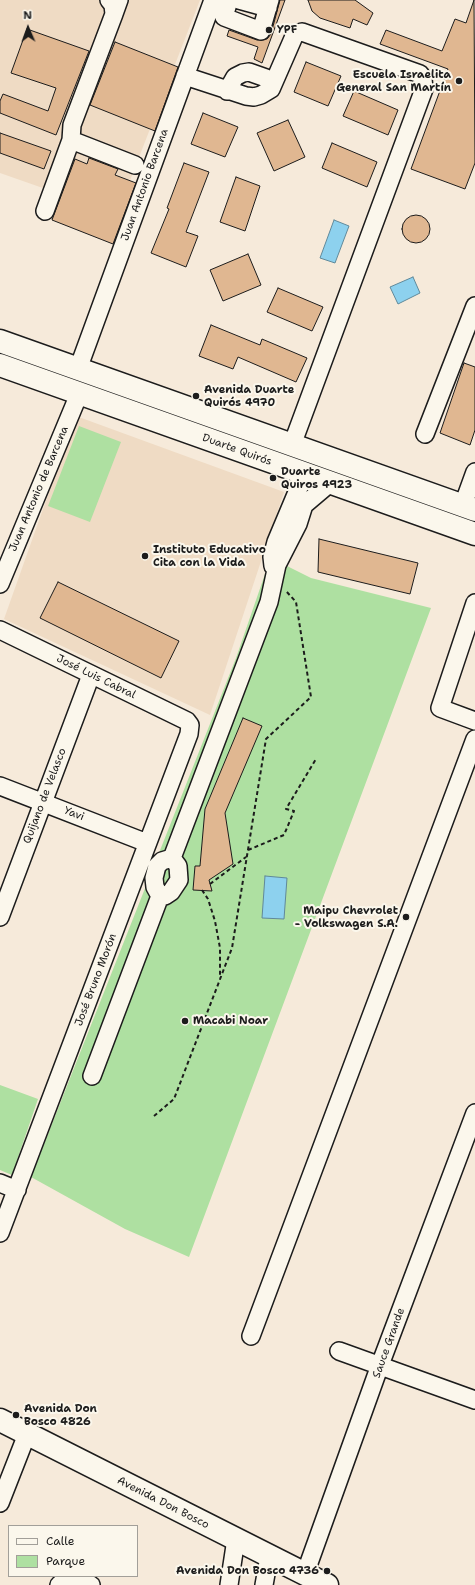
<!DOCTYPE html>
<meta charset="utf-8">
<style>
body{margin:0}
#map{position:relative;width:475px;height:1585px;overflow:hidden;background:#f6eada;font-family:"Shantell Sans",sans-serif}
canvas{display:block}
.legend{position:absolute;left:8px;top:1525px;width:130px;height:52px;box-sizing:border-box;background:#fbf7ec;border:1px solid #a29f99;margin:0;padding:5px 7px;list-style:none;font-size:12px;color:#1c1c1c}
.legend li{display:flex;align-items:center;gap:8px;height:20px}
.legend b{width:20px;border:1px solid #a29f99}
.north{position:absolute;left:8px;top:8px;width:40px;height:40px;-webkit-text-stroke:3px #fbf7ec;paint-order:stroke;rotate:358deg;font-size:11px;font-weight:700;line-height:16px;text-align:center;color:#1c1c1c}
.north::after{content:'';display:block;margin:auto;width:14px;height:18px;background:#1c1c1c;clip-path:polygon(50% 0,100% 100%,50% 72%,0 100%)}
</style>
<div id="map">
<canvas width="475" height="1585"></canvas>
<ul class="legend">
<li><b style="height:5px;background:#fbf7ec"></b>Calle</li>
<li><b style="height:11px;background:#aee0a1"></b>Parque</li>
</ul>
<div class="north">N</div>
</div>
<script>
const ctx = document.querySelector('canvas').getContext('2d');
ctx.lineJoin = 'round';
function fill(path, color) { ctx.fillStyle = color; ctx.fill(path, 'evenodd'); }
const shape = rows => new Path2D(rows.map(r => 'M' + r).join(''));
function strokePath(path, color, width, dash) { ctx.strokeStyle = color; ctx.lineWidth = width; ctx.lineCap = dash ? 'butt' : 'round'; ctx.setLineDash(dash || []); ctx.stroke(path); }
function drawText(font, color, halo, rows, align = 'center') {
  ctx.font = font + ' "Shantell Sans",sans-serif'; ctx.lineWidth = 4; ctx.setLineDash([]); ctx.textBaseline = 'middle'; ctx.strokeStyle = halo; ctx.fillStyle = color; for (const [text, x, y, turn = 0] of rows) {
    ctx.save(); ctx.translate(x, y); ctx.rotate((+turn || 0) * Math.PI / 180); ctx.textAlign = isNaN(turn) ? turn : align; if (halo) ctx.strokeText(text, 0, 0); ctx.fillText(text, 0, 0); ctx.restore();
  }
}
const built = shape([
 [0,0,200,0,117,214,0,173],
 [76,416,284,492,210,715,4,619]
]);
const green = shape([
 [79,426,121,442,90,522,48,506],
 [285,565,311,578,431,608,189,1257,125,1229,31,1177,236,658,265,574],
 [0,1085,38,1099,12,1175,0,1170]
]);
const water = shape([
 [334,220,349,226,335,263,320,258,334,220],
 [413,277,420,293,398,304,390,287,413,277],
 [265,876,287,878,284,919,262,918,265,876]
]);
const building = shape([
 [280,0,285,0,262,63,254,59,258,47,227,36,229,30,257,40,267,39,271,34,280,0],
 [308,0,355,0,373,13,367,25,353,19,350,28,320,18,312,11,308,0],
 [474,0,475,163,465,189,411,169,448,69,380,44,386,30,442,51,455,19,466,23,474,0],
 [27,29,89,51,56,135,0,113,0,101,3,94,48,111,56,88,11,73,27,29],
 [115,42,178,67,155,131,90,105,115,42],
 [306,62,341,76,328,106,294,92,306,62],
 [354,91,398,110,388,135,343,116,354,91],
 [203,113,238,127,225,157,191,144,203,113],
 [288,120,305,157,274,171,257,133,288,120],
 [0,133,51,151,44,169,0,153,0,133],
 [332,143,377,162,367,187,322,168,332,143],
 [89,158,118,169,115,175,136,183,113,244,52,220,75,159,87,164,89,158],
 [184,163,209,172,186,232,198,236,186,267,151,253,169,209,167,208,184,163],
 [236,177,260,186,245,231,220,222,236,177],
 '402 229a14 14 0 1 1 28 0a14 14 0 1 1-28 0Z',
 [248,254,261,285,223,301,210,270,248,254],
 [278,288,323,307,312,331,267,312,278,288],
 [211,325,260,345,262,339,307,358,296,382,238,357,233,369,199,356,211,325],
 [464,363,475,367,475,430,470,445,440,433,464,363],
 [319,539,418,563,410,594,318,572,319,539],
 [58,582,179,641,161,678,40,618,58,582],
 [243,718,262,726,225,813,233,864,209,880,212,891,193,890,195,866,200,866,205,809,243,718]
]);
const path = shape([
 [248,850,284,835,294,811,286,809,316,759],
 [210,884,246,857],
 [202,890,208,899,215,921,220,948,220,978],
 [154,1116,174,1099,232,948,266,739,311,697,296,602,286,591]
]);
const minor = shape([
 [109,0,113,5,114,14,119,0],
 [229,0,224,17,261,31,270,0],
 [239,0,268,8],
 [185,76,246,96,254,97,261,95,271,89,295,34,302,32,420,74,423,79,424,89,292,445],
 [227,91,235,77,243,73,249,72,266,78],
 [71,140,135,165],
 [45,211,71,140,72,125,114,14],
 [78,369,213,0],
 [425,434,475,306],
 [463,505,475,472],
 [273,566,272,557,276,542,300,485,298,472],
 [0,584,79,394],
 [475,603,440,708,475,721],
 [0,630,187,721,190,725,189,734,0,1233],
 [0,786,147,843],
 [172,858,269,602,277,565,298,524,304,505,330,483],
 [172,858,178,866,179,880,171,892,165,896,160,896,155,887,154,878,157,866,162,861,172,858],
 [0,917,91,675],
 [92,1076,160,896],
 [0,1183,17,1190],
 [251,1336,475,739],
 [339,1351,475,1400],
 [0,1503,27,1434],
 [305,1574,380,1365,475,1113],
 [59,1585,69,1577,78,1578,91,1585],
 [229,1585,236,1539],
 [264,1585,269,1557]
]);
const major = shape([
 [0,341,475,510],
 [0,365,475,534],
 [0,1420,327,1585]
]);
const markers = [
 [269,30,4,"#1c1c1c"],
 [459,81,4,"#1c1c1c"],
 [196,396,4,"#1c1c1c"],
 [273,478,4,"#1c1c1c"],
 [145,556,4,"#1c1c1c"],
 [406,917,4,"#1c1c1c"],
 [185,1021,4,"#1c1c1c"],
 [16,1415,4,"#1c1c1c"],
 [327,1571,4,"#1c1c1c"]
];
const poiNames = [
 ["YPF",277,30],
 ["Escuela Israelita",451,75,"right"],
 ["General San Martín",451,88,"right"],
 ["Avenida Duarte",204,390],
 ["Quirós 4970",204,403],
 ["Duarte",281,472],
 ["Quiros 4923",281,485],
 ["Instituto Educativo",153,550],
 ["Cita con la Vida",153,563],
 ["Maipu Chevrolet",398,911,"right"],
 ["- Volkswagen S.A.",398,924,"right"],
 ["Macabi Noar",193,1021],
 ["Avenida Don",24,1409],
 ["Bosco 4826",24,1422],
 ["Avenida Don Bosco 4736",319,1571,"right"]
];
const streetNames = [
 ["Juan Antonio Barcena",145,185,-70],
 ["Duarte Quirós",237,450,20],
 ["Juan Antonio de Barcena",39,489,-67],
 ["José Luis Cabral",96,677,26],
 ["Quijano de Velasco",45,796,-69],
 ["Yavi",74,814,21],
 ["José Bruno Morón",96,980,-69],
 ["Sauce Grande",389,1343,-70],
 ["Avenida Don Bosco",163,1503,27]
];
fill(built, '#efdbc4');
fill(green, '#aee0a1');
fill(water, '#8dd1ee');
strokePath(water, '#60899a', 1);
fill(building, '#e0b791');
strokePath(building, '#1c1c1c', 1);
strokePath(minor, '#1c1c1c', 20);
strokePath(major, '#1c1c1c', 25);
strokePath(path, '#1c1c1c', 2, [4, 3]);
strokePath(minor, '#fbf7ec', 17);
strokePath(major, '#fbf7ec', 22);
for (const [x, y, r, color] of markers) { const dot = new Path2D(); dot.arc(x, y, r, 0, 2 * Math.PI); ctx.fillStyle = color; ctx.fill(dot); strokePath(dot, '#fbf7ec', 1.5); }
drawText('bold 11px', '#1c1c1c', '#fbf7ec', poiNames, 'left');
drawText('11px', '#1c1c1c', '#fbf7ec', streetNames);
</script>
